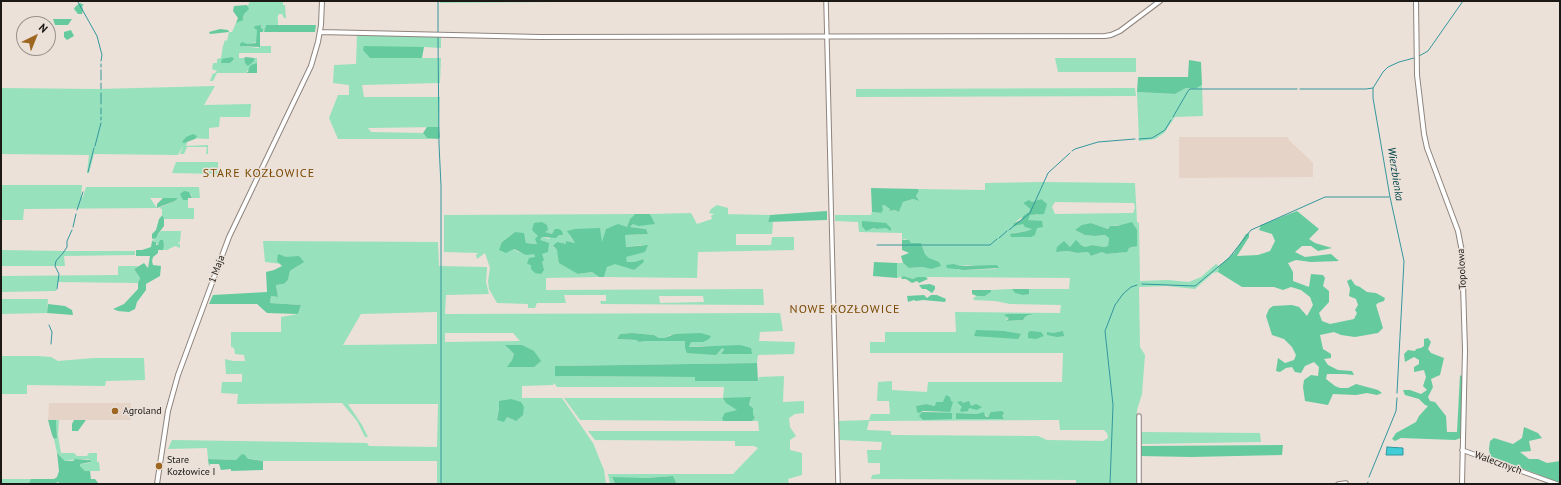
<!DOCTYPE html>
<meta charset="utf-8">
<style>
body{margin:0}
#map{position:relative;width:1561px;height:485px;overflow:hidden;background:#ebe1d9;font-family:"PT Sans",sans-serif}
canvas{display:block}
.frame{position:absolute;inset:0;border:2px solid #1b1815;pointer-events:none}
.north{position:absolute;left:16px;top:16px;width:40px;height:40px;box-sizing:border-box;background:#ebe1d9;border:1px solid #98918b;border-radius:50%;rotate:43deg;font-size:11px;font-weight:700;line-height:16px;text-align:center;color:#1b1815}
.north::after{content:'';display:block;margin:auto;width:14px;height:18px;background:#9d6621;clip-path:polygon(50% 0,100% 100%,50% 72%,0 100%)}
</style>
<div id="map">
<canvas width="1561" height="485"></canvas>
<div class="frame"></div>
<div class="north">N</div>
</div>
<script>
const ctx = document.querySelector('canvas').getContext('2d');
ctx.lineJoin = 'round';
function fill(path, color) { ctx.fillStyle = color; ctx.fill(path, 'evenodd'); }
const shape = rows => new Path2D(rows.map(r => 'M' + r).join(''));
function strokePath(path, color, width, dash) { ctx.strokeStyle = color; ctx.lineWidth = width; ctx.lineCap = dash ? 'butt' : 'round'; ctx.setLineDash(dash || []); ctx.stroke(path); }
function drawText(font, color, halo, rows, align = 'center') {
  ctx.font = font + ' "PT Sans",sans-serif'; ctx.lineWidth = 3; ctx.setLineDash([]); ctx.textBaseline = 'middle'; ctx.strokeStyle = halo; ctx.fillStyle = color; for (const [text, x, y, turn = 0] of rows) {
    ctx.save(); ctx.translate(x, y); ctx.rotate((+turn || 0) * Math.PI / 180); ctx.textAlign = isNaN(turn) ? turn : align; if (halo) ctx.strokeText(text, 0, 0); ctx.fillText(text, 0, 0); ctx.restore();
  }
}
const built = shape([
 [1179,137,1288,137,1289,140,1313,163,1313,177,1179,178],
 [49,403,131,403,131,420,48,420]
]);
const green = shape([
 [250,1,283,1,283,5,285,5,286,18,284,18,282,14,279,14,277,18,278,18,278,25,266,25,264,32,262,29,262,25,255,29,257,30,257,42,242,46,258,48,261,46,271,46,271,53,239,53,239,58,244,58,245,63,253,62,254,58,257,58,257,63,245,73,217,73,213,81,210,81,213,73,214,74,217,71,212,69,213,63,217,63,217,59,221,58,223,46,225,40,227,41,229,32,232,32,236,23,244,18,244,14],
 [440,1,675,1,440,3],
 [357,35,441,37,441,48,424,47,370,58,441,58,440,83,362,85,364,97,440,97,439,127,368,128,371,132,423,133,427,138,438,139,338,139,329,118,338,95,349,95,349,85,333,83,334,65,356,64],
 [1055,58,1136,58,1136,72,1058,72],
 [1202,85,1203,116,1175,117,1164,133,1155,139,1139,141,1137,92,1175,94,1186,88,1195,89],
 [215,86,204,105,251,104,250,117,220,117,219,127,209,128,209,139,186,138,184,143,188,141,186,146,208,145,208,154,206,154,207,147,187,147,184,154,180,154,183,146,178,155,94,154,89,173,87,173,89,155,1,154,1,88,98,89],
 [1135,88,1136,96,856,97,856,89],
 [176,162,218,162,218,174,172,173],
 [1042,182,1135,183,1137,222,1139,223,1140,281,1168,280,1189,282,1201,277,1216,264,1219,266,1218,272,1213,273,1195,289,1167,286,1139,287,1140,347,1145,355,1142,394,1137,410,1138,484,1076,484,1076,480,871,479,872,475,880,474,880,463,868,463,867,450,881,450,882,442,840,440,839,421,869,420,871,414,890,414,889,401,877,401,878,382,892,381,892,390,927,392,928,382,1062,382,1063,353,870,353,870,342,885,342,885,332,956,332,955,312,1060,313,1061,305,1010,304,995,301,974,300,973,298,977,296,985,296,991,292,991,290,1012,289,1015,293,1029,294,1029,289,1069,289,1070,278,926,277,917,277,913,279,904,276,897,278,897,263,903,263,909,268,922,267,931,269,929,258,925,254,921,243,911,243,905,239,902,240,902,233,859,232,858,222,835,221,835,215,871,215,872,212,881,213,882,206,884,205,890,209,889,211,895,210,899,212,903,202,913,199,918,201,916,196,919,191,918,189,985,190,985,183],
 [1041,199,1038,215,1029,215,1027,220,1031,220,1035,235,1026,237,1011,236,1014,233,1027,231,1032,229,1023,224,1014,223,1029,212,1030,209,1023,203,1032,202],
 [1055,202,1134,203,1135,208,1133,213,1055,214,1052,207],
 [862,222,891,228,891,230,886,227,877,229,873,228],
 [1091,223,1108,229,1110,226,1127,225,1134,247,1129,248,1126,252,1106,254,1102,252,1091,256,1088,252,1077,253,1068,251,1056,252,1070,247,1072,245,1081,245,1085,247,1092,245,1104,247,1108,246,1109,237,1105,235,1095,236,1085,235,1075,230],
 [954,264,961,266,967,265,998,268,995,269,964,270,961,269,958,270],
 [1032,315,1026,316,1023,320,1006,321,1006,319,1009,318],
 [943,402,950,412,917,412,916,406,926,404,935,406],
 [956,413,977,414,1004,419,956,419],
 [1059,420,1060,430,1104,430,1107,433,1108,438,1103,441,1047,440,1038,436,891,435,891,431,867,430,869,421],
 [1,185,82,185,81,197,83,197,86,187,199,187,200,198,192,198,191,194,183,200,188,200,188,208,194,208,194,219,164,219,163,216,159,218,162,215,162,209,159,208,175,201,178,198,150,198,157,208,24,209,23,220,1,220],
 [717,205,728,208,728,214,722,214,770,215,768,222,773,222,772,234,736,234,736,245,771,245,772,237,794,237,794,250,698,252,697,278,604,277,607,267,615,263,634,270,643,262,642,259,635,263,627,262,625,256,645,252,643,245,625,247,625,235,648,234,646,229,630,227,633,224,654,224,650,214,691,213,697,224,712,219,711,216,714,214,709,213,711,209],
 [635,214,630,219,627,227,602,244,569,235,575,243,566,241,567,245,553,247,557,250,560,258,578,274,592,272,599,277,546,278,546,290,763,289,764,305,601,304,600,301,606,301,606,295,564,295,566,303,537,303,535,308,528,308,528,304,497,303,489,289,488,281,490,268,485,253,477,259,476,255,478,253,444,252,444,215],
 [547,224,544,232,552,234,554,231,549,239,542,237,540,240,542,262,535,256,534,254,518,252,502,242,515,232,525,237,526,243,538,244,538,236],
 [659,296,703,296,704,302,660,303],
 [161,231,181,231,180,242,178,243,179,244,180,244,180,248,175,246,167,250,163,250,164,246,159,243,157,245,155,241,152,241],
 [263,241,438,242,439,266,487,267,487,269,486,282,489,294,446,295,445,314,780,313,783,331,760,332,759,341,795,342,794,354,758,355,757,363,555,366,555,376,695,377,695,381,758,381,759,377,784,376,783,402,804,401,804,413,795,414,789,418,790,427,796,436,790,440,790,450,802,453,802,475,788,479,789,484,677,484,673,476,645,478,612,478,615,484,610,484,608,474,733,474,758,448,754,446,735,446,735,441,595,440,588,431,759,431,758,421,752,421,755,418,753,414,753,408,749,405,751,398,737,410,722,418,723,421,580,420,564,398,723,398,724,387,557,387,554,383,553,385,522,386,522,398,562,398,593,443,604,470,606,484,437,484,437,461,263,461,247,458,236,460,208,459,207,448,168,449,172,440,367,443,369,446,437,447,438,404,348,404,362,425,368,437,365,437,357,421,342,403,237,404,238,394,221,393,222,382,242,382,242,374,226,374,225,359,233,361,245,361,244,355,235,354,234,348,231,347,231,332,281,332,281,317,298,314,301,305,270,303,271,296,278,297,276,285,284,284,288,280,290,271,298,266,265,262],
 [437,312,437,344,343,345,361,314],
 [445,333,513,333,520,341,445,342],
 [632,333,654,335,659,338,664,338,670,335,703,342,691,342,689,347,700,346,751,348,721,354,724,348,685,348,685,341,646,341,639,342,636,340,617,339,620,334],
 [506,346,534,367,508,367,512,360,514,354],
 [499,409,516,421,507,417,497,420],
 [1,250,65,251,135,251,135,255,64,256,65,266,1,266],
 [118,266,138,266,134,269,140,278,138,283,58,282,56,291,1,292,1,276,118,275],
 [1,299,48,299,47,313,1,314],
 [1,356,38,356,51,357,58,361,94,358,144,358,145,380,106,381,105,386,27,385,27,394,1,394],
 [56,420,59,420,58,435,61,453,74,453,77,456,87,456,89,453,97,453,97,462,99,462,100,471,85,471,80,466,80,464,90,463,89,459,78,459,65,461,57,453,54,439,57,438],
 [1140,432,1260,433,1261,442,1141,444],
 [1,479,31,479,30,483,43,484,1,484]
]);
const forest = shape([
 [80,3,84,5,82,6,83,10,82,14,78,14,74,9,75,7],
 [247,5,249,9,244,14,243,20,236,23,238,18,233,11,234,6],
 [53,19,72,19,68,25,55,25],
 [262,25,261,27,263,30,263,32,260,32,260,47,240,46,240,44,242,42,247,44,256,43,257,30,255,29,254,27,255,26],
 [266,25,316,25,315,32,264,32],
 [220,29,228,30,229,32,210,34,209,32],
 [71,30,74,36,67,40,64,37,64,32],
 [364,46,424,47,422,58,370,58,363,50],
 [232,57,234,59,230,63,221,63,222,59],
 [246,57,254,58,254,61,248,66,245,63,244,58],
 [1189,60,1201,62,1202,85,1195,89,1186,88,1175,94,1137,92,1138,77,1188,77],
 [257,63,257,73,245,73,248,72,249,68,251,65],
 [427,127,439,127,440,137,438,139,427,138,423,133],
 [193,134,197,136,195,139,184,143,182,142,186,137],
 [871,188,918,189,919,191,916,196,919,201,913,199,903,202,899,212,895,210,889,211,890,209,884,205,882,206,883,210,881,213,872,212],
 [184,191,189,192,192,198,188,198,188,200,183,200,180,194],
 [163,198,178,198,175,201,157,208,157,204],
 [1041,199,1047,204,1044,214,1030,215,1028,220,1042,221,1043,227,1037,228,1035,235,1031,237,1011,237,1010,234,1027,231,1032,229,1025,227,1023,224,1013,226,1014,223,1021,220,1023,216,1029,212,1030,209,1023,203,1029,200,1032,202],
 [827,211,827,220,768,222,770,215],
 [1297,211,1319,229,1309,239,1315,243,1332,248,1318,251,1311,246,1302,246,1295,252,1305,257,1331,254,1339,261,1311,262,1296,260,1288,263,1293,272,1293,281,1309,287,1311,274,1323,275,1325,278,1323,286,1329,291,1329,302,1319,313,1322,321,1330,324,1354,319,1357,313,1355,310,1358,305,1356,299,1349,296,1350,289,1347,281,1351,279,1355,285,1360,287,1367,292,1376,293,1385,298,1384,301,1378,303,1376,305,1383,328,1378,333,1355,337,1341,335,1334,332,1320,335,1323,349,1331,354,1331,358,1324,359,1328,365,1338,370,1352,371,1354,375,1344,374,1327,374,1326,379,1335,386,1340,388,1348,388,1356,384,1378,390,1382,393,1377,395,1367,393,1356,395,1333,394,1328,405,1305,401,1303,387,1304,380,1311,375,1318,376,1319,367,1314,362,1305,366,1301,373,1295,372,1292,367,1286,368,1280,372,1276,371,1278,358,1285,363,1294,360,1296,355,1292,347,1284,339,1272,335,1266,316,1269,309,1273,306,1292,305,1299,307,1307,316,1313,305,1310,297,1301,290,1291,287,1283,290,1274,287,1242,287,1218,272,1219,266,1234,253,1246,234,1249,233,1249,237,1237,256,1258,255,1270,251,1275,241,1272,234,1259,230,1261,225],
 [635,214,650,214,655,224,639,226,633,224,630,227,646,229,648,234,625,235,626,247,648,245,645,252,626,257,627,262,635,262,643,259,644,262,634,270,615,264,607,267,604,277,599,277,592,272,578,274,559,263,557,250,553,246,557,242,566,244,566,241,575,243,567,231,575,229,600,228,602,242,606,229,618,224,627,227,630,219],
 [162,216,163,216,164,219,164,226,158,234,156,238,152,239,152,234,156,230,159,219],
 [862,221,886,223,891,228,891,231,886,228,877,229,873,228,866,231,862,226],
 [542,222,547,225,548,230,545,232,552,234,555,229,559,229,562,231,563,235,559,235,556,238,542,237,540,240,549,243,548,252,542,254,544,260,542,262,544,270,541,274,535,273,531,269,531,265,527,264,529,258,535,257,534,254,526,255,514,249,506,253,499,250,502,242,515,232,524,233,526,243,537,244,535,239,538,236,532,230,534,223],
 [1132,222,1137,230,1137,246,1129,248,1127,252,1106,254,1102,252,1091,256,1088,252,1077,253,1068,251,1056,252,1057,247,1064,241,1070,247,1076,240,1081,245,1085,247,1092,245,1104,247,1108,246,1109,238,1105,235,1095,236,1085,235,1075,230,1082,225,1091,223,1108,229,1110,226,1117,226],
 [160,240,163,240,164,246,163,250,158,250,158,253,153,257,152,261,153,265,161,266,160,276,146,284,146,290,137,302,135,309,129,312,118,311,113,309,124,304,138,289,138,283,140,278,134,269,144,263,148,268,150,256,136,256,136,250,142,250,151,247,152,241,156,242,156,245,158,245],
 [902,240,909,240,911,243,921,243,925,254,929,258,939,262,941,266,931,269,922,267,909,268,903,263,901,256,909,253,902,250],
 [278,254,286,257,299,256,304,262,290,271,288,280,284,284,276,285,278,297,271,296,270,303,301,305,298,314,267,313,257,304,209,304,213,295,267,292,266,272,274,270,282,266,277,261],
 [874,262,897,263,897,278,873,276],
 [954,264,961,266,997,265,999,268,964,270,947,268,946,265],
 [904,276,913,279,917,277,926,277,928,279,919,283,917,281,912,283,906,279,902,279,901,277],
 [930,284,935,286,935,289,932,293,926,289,922,289,919,285],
 [1012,289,1029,289,1029,294,1023,295,1015,293],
 [972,290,991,290,991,292,985,296,977,296,972,294],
 [924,295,927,298,931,295,937,295,946,299,945,302,923,300,916,301,914,300,908,302,907,296],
 [48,304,65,306,72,310,73,315,47,313],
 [1008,314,1033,314,1026,316,1023,320,1006,321,1009,318,1004,315],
 [976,330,1004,331,1021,334,1018,339,974,336],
 [1030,331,1041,332,1044,336,1036,339,1028,338,1028,333],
 [1063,331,1064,336,1057,337,1047,335,1047,332,1053,333],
 [632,333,654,335,659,338,664,338,675,334,701,333,711,336,709,339,703,342,691,342,689,347,740,345,751,348,752,354,721,354,724,349,722,348,716,355,687,353,685,348,685,341,646,341,639,342,636,340,617,339,620,334],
 [1428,338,1431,342,1428,349,1431,353,1444,358,1440,375,1431,379,1433,387,1428,397,1430,401,1435,402,1446,416,1447,432,1457,432,1460,375,1463,377,1461,438,1455,440,1401,438,1395,441,1392,439,1396,433,1416,422,1419,416,1428,406,1425,405,1419,399,1405,395,1403,390,1410,390,1421,394,1427,390,1423,386,1426,377,1424,370,1414,372,1414,367,1419,364,1419,360,1414,357,1405,362,1404,354,1408,350,1415,351,1416,349,1421,348,1424,346,1424,339],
 [505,345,522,345,534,351,541,361,534,367,507,367,512,360,514,354],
 [757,363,758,381,695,381,695,377,555,376,555,366],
 [946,395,950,397,951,401,953,402,950,412,923,411,919,413,917,412,916,406,926,404,935,406,936,402,943,402],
 [751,397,749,405,753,408,753,414,755,418,752,421,723,421,722,418,725,413,737,410,726,403,723,398],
 [511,399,521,402,524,407,523,415,516,421,507,417,504,422,497,420,499,409,499,401],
 [961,401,963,403,969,401,971,406,976,404,982,407,977,410,969,408,968,411,961,412,960,410,962,407,957,402],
 [1002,411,1004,413,1002,416,1004,419,956,419,956,413,977,414,984,412,985,416,988,417,991,412],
 [922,412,952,413,952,419,923,420,919,416],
 [48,420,56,420,57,438,54,439,52,435],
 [74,420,86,420,78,431,72,431,72,424],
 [1524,427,1538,433,1542,438,1529,441,1531,451,1520,452,1529,459,1538,459,1547,463,1560,461,1560,483,1490,456,1489,449,1490,441,1494,438,1513,444,1522,438],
 [1283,445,1282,455,1191,457,1140,456,1141,446],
 [57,453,65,461,73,461,75,459,90,460,91,462,80,464,80,466,85,471,90,471,91,479,95,479,98,483,102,484,60,484,58,482,54,484,29,483,31,479,54,479,57,477,59,471],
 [242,454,245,455,247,458,250,459,263,461,263,470,231,471,231,469,221,470,219,464,210,464,209,466,208,459,236,460],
 [673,476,677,484,615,484,612,477,645,478]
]);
const water = shape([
 [1387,447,1403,448,1403,455,1386,455,1387,447]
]);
const stream = shape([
 [78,2,97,36,102,55,101,61],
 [438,33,438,1],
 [438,37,439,144,441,186,441,484],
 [1419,56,1428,51,1463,1],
 [101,67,101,64],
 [101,80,101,70],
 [101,89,101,83],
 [1300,89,1366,89,1373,88],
 [101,93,101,104],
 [101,114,101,108],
 [101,117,101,120],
 [1173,117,1188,91,1190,89,1297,89],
 [1139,139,1152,138,1165,130,1171,120],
 [95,146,101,123],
 [1072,151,1075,149,1098,142,1135,139],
 [88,172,94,148],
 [77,210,83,192],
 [73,227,76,214],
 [1009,230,1030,213,1048,173,1070,153],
 [999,238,1007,231],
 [877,245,990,245,997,239],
 [1142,284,1195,286,1229,258,1251,230,1325,197,1389,197],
 [57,289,59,274,55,266,56,261,63,253,67,247,67,241,72,230],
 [49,325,52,332,51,344],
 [1397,393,1404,261,1390,197,1373,98,1373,88,1383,72,1388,67,1399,62,1414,58],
 [1369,477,1396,411,1397,398],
 [1110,484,1113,405,1105,331,1115,305,1123,294,1131,287,1137,285],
 [1367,484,1368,482]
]);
const minor = shape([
 [826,1,838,484],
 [1462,450,1557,484],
 [1139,484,1139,416],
 [1338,484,1346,483]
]);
const tertiary = shape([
 [1416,1,1417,75,1424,134,1427,148,1458,231,1462,252,1465,350,1462,484],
 [320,32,540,37,1105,36,1111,35,1120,31,1160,1],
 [157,484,168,411,178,375,229,237,311,66,318,42,321,25,322,1]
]);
const markers = [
 [115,411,4,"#9d6621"],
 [159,466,4,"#9d6621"]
];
const streetNames = [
 ["1 Maja",217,269,-70],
 ["Topolowa",1462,269,-93],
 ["Walecznych",1498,463,20]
];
const poiNames = [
 ["Agroland",123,411],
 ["Stare",167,460],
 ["Kozłowice I",167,472]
];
const waterNames = [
 ["Wierzbienka",1395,174,81]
];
const quarterNames = [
 ["STARE KOZŁOWICE",259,174],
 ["NOWE KOZŁOWICE",845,310]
];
fill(built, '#e4d3c6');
fill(green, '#97e1bd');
fill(forest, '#65cb9e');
fill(water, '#3fced7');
strokePath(water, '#34979d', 1);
strokePath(stream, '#34979d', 1);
strokePath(minor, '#8e847d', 5.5);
strokePath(tertiary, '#8e847d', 6);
strokePath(minor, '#fff', 3.5);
strokePath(tertiary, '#fff', 4);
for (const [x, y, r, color] of markers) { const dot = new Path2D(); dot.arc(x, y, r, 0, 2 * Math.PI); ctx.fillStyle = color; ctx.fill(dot); strokePath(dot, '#ebe1d9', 1.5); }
drawText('10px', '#1b1815', '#ebe1d9', streetNames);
drawText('10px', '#1b1815', '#ebe1d9', poiNames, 'left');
drawText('italic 11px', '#024448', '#ebe1d9', waterNames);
ctx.letterSpacing = '1px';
drawText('12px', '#794800', '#ebe1d9', quarterNames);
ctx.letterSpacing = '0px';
</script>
